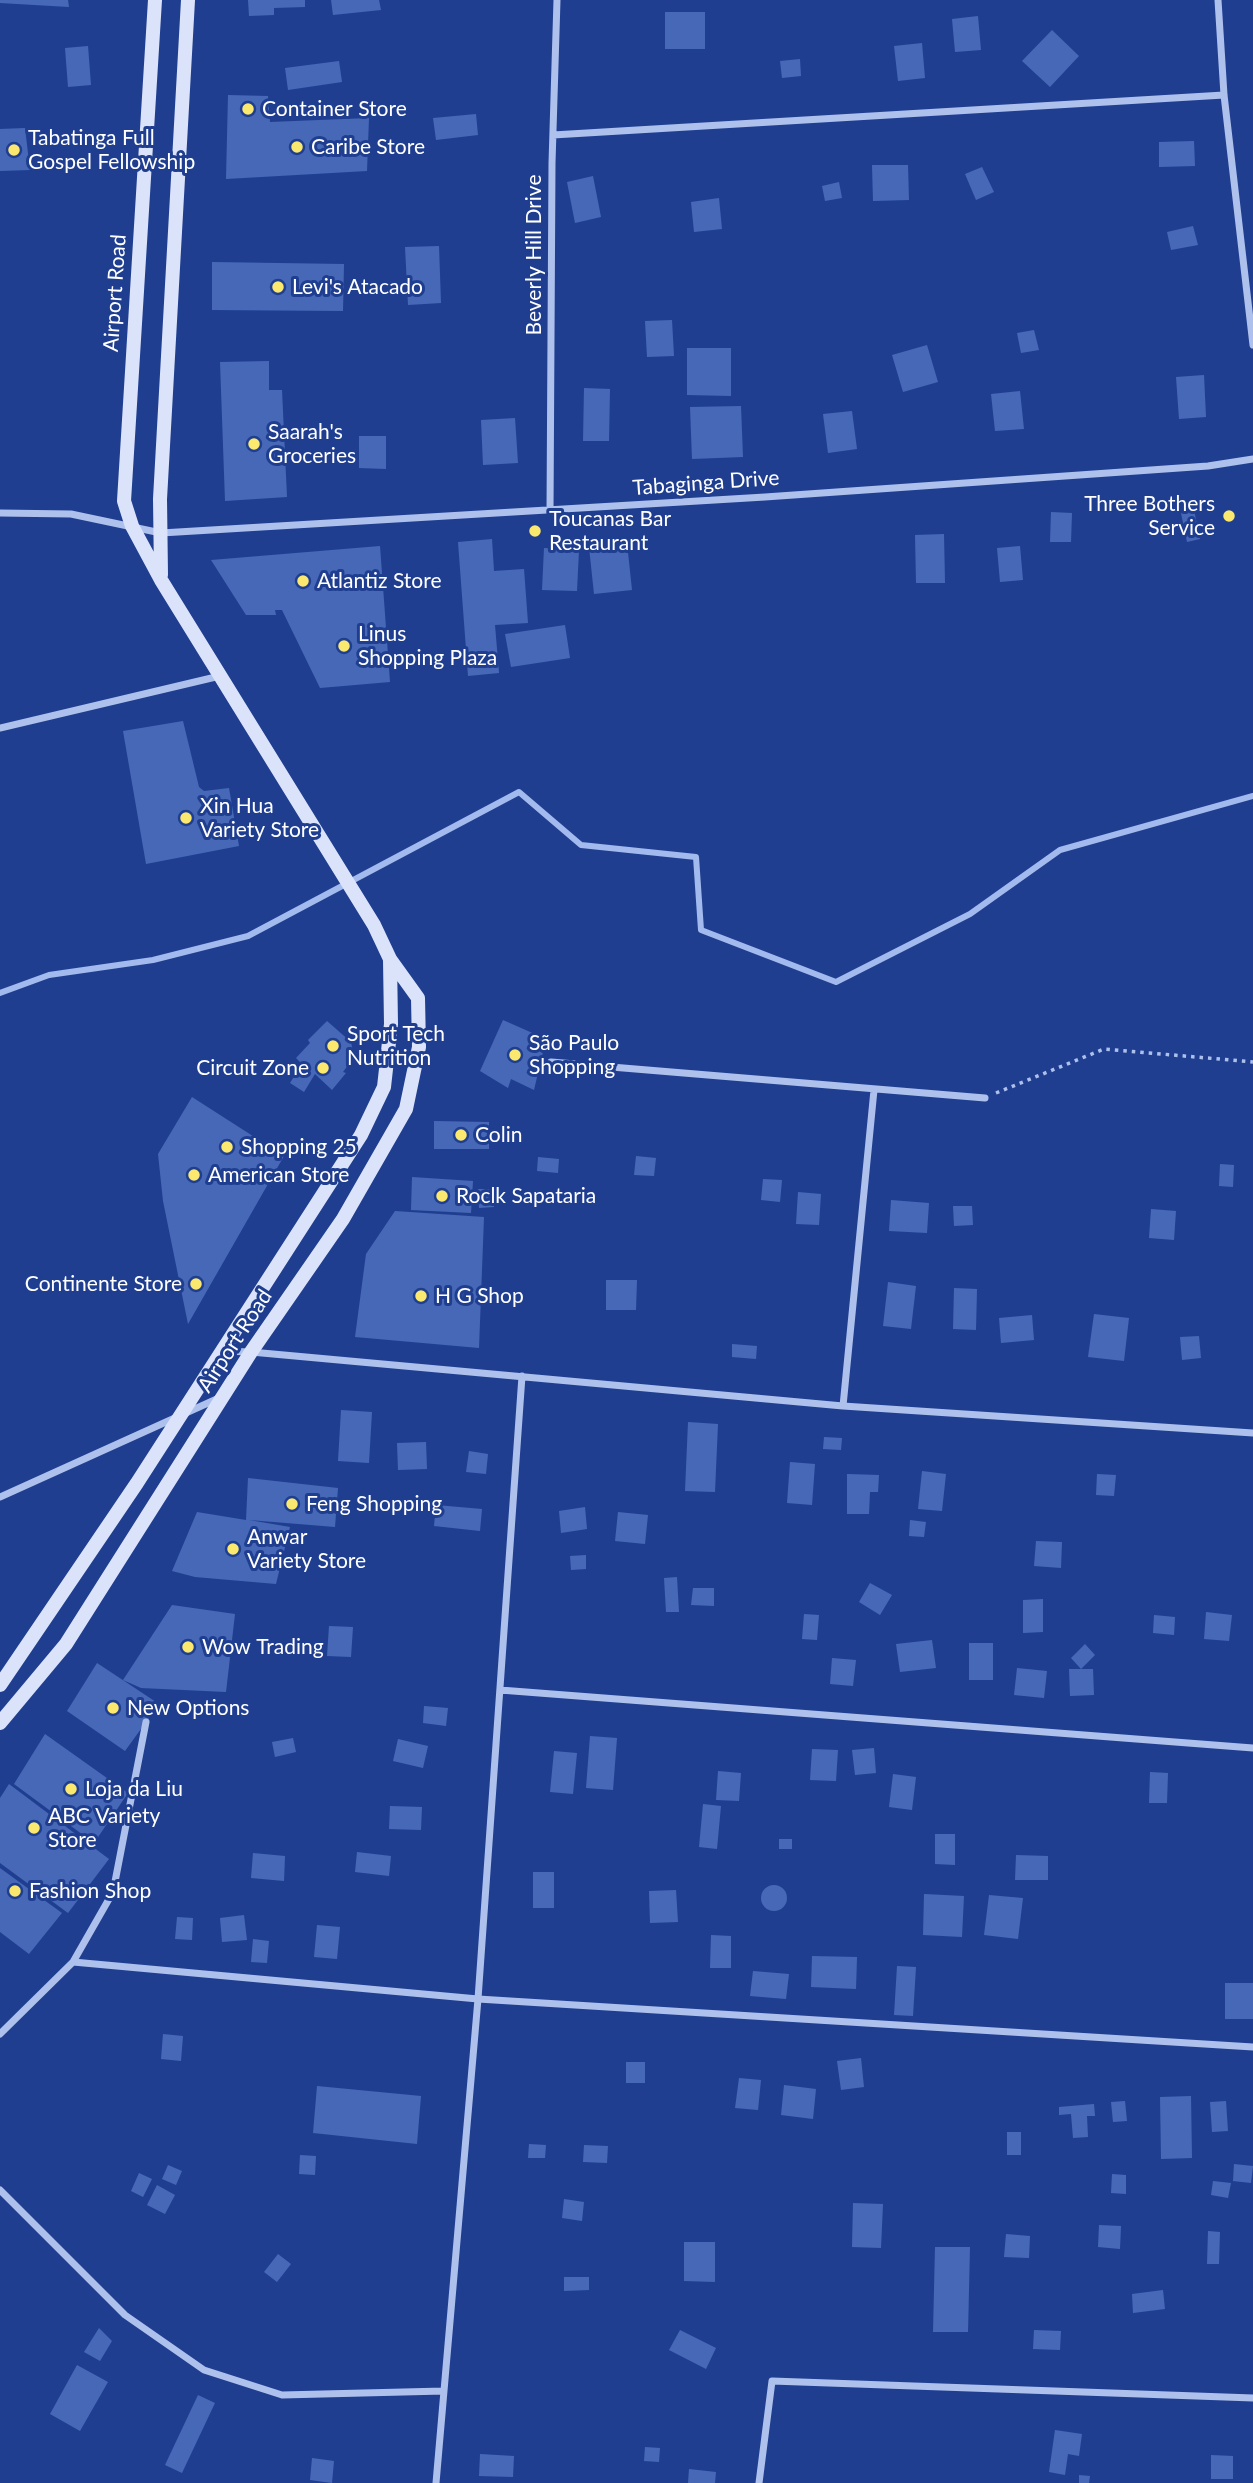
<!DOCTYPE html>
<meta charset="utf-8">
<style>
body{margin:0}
canvas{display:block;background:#1f3e90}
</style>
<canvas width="1253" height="2483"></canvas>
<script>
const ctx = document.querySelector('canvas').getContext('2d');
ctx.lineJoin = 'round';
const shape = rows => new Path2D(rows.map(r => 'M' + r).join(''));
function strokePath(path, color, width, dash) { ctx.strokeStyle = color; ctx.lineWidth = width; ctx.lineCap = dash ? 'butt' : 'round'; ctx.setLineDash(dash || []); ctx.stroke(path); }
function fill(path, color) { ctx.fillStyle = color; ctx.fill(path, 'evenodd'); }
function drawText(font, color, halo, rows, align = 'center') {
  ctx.font = font + ' Lato,sans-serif'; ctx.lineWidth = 6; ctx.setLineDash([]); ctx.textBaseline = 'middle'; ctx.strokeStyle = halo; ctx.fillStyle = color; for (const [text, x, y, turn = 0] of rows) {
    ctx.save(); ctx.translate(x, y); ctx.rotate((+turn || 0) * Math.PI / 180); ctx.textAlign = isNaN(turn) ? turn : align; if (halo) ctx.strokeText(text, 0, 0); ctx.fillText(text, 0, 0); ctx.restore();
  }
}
const stream = shape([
 [0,993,49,975,153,960,248,936,519,792,581,845,696,857,701,930,836,982,970,914,1060,850,1253,796]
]);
const building = shape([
 [0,0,68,0,69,7,0,3],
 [248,0,305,0,305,7,274,8,274,15,249,16],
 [331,0,379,0,381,10,333,15],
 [665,12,705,12,705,49,665,49],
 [978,16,981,50,955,52,952,19],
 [1052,30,1079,56,1050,87,1022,61],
 [922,43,925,78,898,81,894,46],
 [88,46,91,85,68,87,65,48],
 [800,59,801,76,782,78,780,61],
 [339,61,342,82,288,90,285,68],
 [228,95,268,96,270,122,369,118,367,171,226,179],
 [476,114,478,135,436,140,433,118],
 [25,128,30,170,0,171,0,129],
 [1194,141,1195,166,1159,167,1159,142],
 [872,165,908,165,909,200,873,201],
 [982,167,994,192,976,200,965,174],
 [593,176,601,217,575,223,567,182],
 [839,182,842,198,825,201,822,186],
 [719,198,722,229,694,232,691,202],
 [1193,226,1198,245,1171,250,1167,232],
 [439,246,441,303,408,305,405,247],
 [212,262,344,264,343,311,212,310],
 [672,320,674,356,647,357,645,321],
 [1034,330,1039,350,1021,353,1017,333],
 [927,345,938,382,903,392,892,355],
 [687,348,731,348,731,396,687,395],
 [269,361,269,390,282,390,287,497,225,501,220,362],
 [1204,375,1206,417,1179,419,1176,377],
 [584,388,610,389,609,441,583,441],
 [1020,391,1024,429,995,431,991,394],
 [741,406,743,457,692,459,690,407],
 [852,411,857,449,828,453,823,414],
 [515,418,518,463,483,465,481,420],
 [359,436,386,436,386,469,359,468],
 [1194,510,1200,539,1187,542,1181,513],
 [1051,512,1072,513,1071,542,1050,542],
 [944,534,945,583,916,583,915,535],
 [492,539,494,571,524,569,528,623,495,625,499,673,468,676,458,542],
 [627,543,632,590,594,594,589,547],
 [380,546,390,682,320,688,282,610,275,610,276,615,246,615,211,560],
 [1020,546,1023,580,1000,582,997,548],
 [544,548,579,550,577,591,542,590],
 [565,625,570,658,511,667,505,634],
 [183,721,199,787,204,791,229,788,239,846,146,864,123,731],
 [503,1020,546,1039,534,1090,511,1079,508,1088,480,1071],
 [327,1021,351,1042,354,1057,343,1072,346,1073,332,1090,315,1074,304,1092,290,1083,302,1064,296,1058,310,1043,308,1040],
 [192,1097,284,1156,188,1324,163,1201,158,1154],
 [434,1121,489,1122,489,1149,434,1149],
 [636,1156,656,1158,654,1176,634,1175],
 [538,1157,559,1159,558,1173,537,1171],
 [1220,1164,1234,1165,1233,1187,1219,1186],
 [412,1177,473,1181,471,1213,411,1210],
 [763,1179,782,1180,780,1202,761,1200],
 [478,1189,493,1189,494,1207,479,1208],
 [798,1192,821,1194,819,1225,796,1224],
 [891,1200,929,1203,927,1233,889,1231],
 [953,1206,972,1206,973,1225,954,1226],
 [1151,1209,1176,1211,1174,1240,1149,1238],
 [395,1211,484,1217,479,1348,355,1337,366,1254],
 [606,1280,637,1280,636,1310,606,1310],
 [888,1282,916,1286,911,1329,883,1326],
 [954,1288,977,1289,976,1330,953,1329],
 [1094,1314,1129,1318,1124,1361,1088,1357],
 [1032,1315,1034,1340,1001,1343,999,1318],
 [1199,1336,1201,1358,1182,1360,1180,1337],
 [732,1344,757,1346,756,1359,732,1357],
 [341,1410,372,1412,369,1463,338,1461],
 [688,1422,718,1424,715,1492,685,1491],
 [824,1437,842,1438,841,1450,823,1449],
 [426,1442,427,1469,398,1470,397,1443],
 [469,1451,488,1454,486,1474,466,1472],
 [790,1462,815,1464,812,1505,787,1503],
 [922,1471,946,1474,942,1511,918,1509],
 [847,1474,879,1475,878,1492,870,1492,869,1514,847,1514],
 [1097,1474,1116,1475,1114,1496,1096,1495],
 [248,1478,338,1488,335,1527,249,1520,290,1527,276,1584,195,1577,172,1571,197,1512,246,1520],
 [436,1505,482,1509,480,1531,434,1526],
 [585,1507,587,1529,561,1533,559,1511],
 [618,1512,648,1515,645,1544,615,1541],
 [910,1520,926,1522,924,1537,909,1536],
 [1036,1541,1062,1542,1061,1568,1034,1566],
 [586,1555,586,1569,571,1570,570,1556],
 [677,1577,679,1612,666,1612,664,1578],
 [870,1583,892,1595,880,1615,859,1602],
 [693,1588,714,1588,714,1606,691,1605],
 [1043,1599,1043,1632,1023,1633,1023,1600],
 [172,1605,235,1614,226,1692,141,1688,123,1680],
 [1206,1612,1232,1615,1229,1641,1204,1639],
 [804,1614,819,1615,817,1640,802,1639],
 [1154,1615,1175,1617,1174,1635,1153,1633],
 [329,1626,353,1627,351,1657,327,1656],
 [932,1640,936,1668,900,1672,896,1644],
 [969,1643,993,1643,993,1680,969,1680],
 [1085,1644,1095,1655,1081,1669,1093,1669,1094,1695,1070,1696,1069,1669,1081,1669,1071,1658],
 [832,1658,856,1660,853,1686,830,1684],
 [97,1663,159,1704,125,1751,67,1711],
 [1017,1668,1047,1671,1044,1698,1014,1695],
 [424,1706,448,1708,446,1726,423,1723],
 [45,1734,128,1793,94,1843,14,1784],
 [590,1736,617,1738,613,1790,586,1788],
 [293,1738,296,1752,275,1757,272,1742],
 [398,1739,428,1746,423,1768,393,1761],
 [874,1748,876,1773,855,1775,852,1750],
 [812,1749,838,1750,836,1781,810,1780],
 [554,1751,577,1753,573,1794,550,1792],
 [718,1771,741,1773,739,1801,716,1800],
 [1150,1772,1168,1773,1167,1803,1149,1803],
 [893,1774,916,1777,912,1810,889,1807],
 [9,1784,109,1859,68,1913,0,1863,0,1798],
 [703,1804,721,1806,717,1849,699,1847],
 [390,1806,422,1807,421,1830,389,1829],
 [935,1834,955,1834,955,1865,935,1864],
 [779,1839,792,1839,792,1849,779,1849],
 [357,1852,391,1856,389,1876,355,1872],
 [253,1853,285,1856,284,1881,251,1878],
 [1016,1855,1048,1856,1048,1880,1015,1880],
 [0,1868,62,1913,29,1954,0,1932],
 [533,1872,554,1872,554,1908,533,1908],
 '761 1898a13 13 0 1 1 26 0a13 13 0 1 1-26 0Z',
 [676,1890,678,1922,650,1923,649,1891],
 [924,1894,964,1896,962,1937,923,1935],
 [989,1895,1023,1898,1018,1939,984,1935],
 [244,1915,247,1940,222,1942,220,1918],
 [177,1917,193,1918,192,1940,175,1939],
 [317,1925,340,1927,337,1959,314,1957],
 [711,1935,731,1936,731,1968,710,1968],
 [253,1939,269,1941,267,1963,251,1962],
 [812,1956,857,1957,856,1989,811,1987],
 [897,1966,916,1967,913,2016,894,2015],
 [753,1971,789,1974,786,1999,750,1996],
 [1225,1983,1253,1983,1253,2019,1225,2019],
 [163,2034,183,2036,181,2061,161,2059],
 [861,2058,864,2087,841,2090,837,2061],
 [626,2062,645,2062,645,2083,626,2083],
 [739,2078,761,2080,758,2110,735,2108],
 [784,2085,816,2089,813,2119,781,2115],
 [317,2086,421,2096,417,2144,313,2133],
 [1191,2096,1192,2158,1161,2159,1160,2097],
 [1125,2101,1127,2121,1113,2122,1111,2102],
 [1226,2101,1228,2131,1212,2132,1210,2102],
 [1094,2104,1095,2116,1087,2116,1088,2137,1073,2138,1071,2114,1059,2115,1059,2107],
 [1007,2132,1021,2132,1021,2155,1007,2155],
 [529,2144,546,2145,545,2158,528,2158],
 [584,2145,608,2146,607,2163,583,2162],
 [300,2155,316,2156,315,2175,299,2174],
 [1234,2164,1253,2166,1251,2183,1233,2181],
 [168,2165,182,2171,176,2185,162,2179],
 [139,2173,152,2179,143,2197,131,2191],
 [1112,2174,1126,2175,1126,2194,1111,2193],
 [1213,2181,1231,2183,1228,2198,1211,2195],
 [157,2185,175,2195,165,2214,147,2205],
 [564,2199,584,2202,582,2221,562,2218],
 [853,2203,883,2204,881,2248,852,2247],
 [1099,2225,1121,2226,1120,2249,1098,2247],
 [1208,2231,1220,2232,1219,2264,1207,2264],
 [1006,2234,1030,2236,1029,2258,1004,2257],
 [684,2242,715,2242,715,2282,684,2281],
 [935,2247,970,2247,968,2332,933,2332],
 [278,2254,291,2264,277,2282,264,2272],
 [564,2277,589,2277,589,2290,564,2291],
 [1163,2290,1165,2309,1133,2313,1132,2294],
 [99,2328,112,2341,100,2361,84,2352],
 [680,2330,716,2348,706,2369,669,2350],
 [1034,2330,1061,2331,1060,2350,1033,2349],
 [77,2365,108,2382,80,2431,50,2414],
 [198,2395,215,2403,182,2473,165,2465],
 [1055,2430,1082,2434,1079,2456,1068,2454,1065,2475,1049,2472],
 [645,2447,660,2448,659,2462,644,2461],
 [480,2454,514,2456,513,2477,479,2476],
 [1211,2455,1233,2456,1233,2479,1211,2479],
 [312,2458,334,2461,332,2483,310,2480],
 [689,2469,716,2472,715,2483,688,2483],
 [1079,2475,1090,2476,1089,2483,1079,2483]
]);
const path = shape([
 [996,1093,1104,1049,1253,1062]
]);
const street = shape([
 [1218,0,1224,95,1253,345],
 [553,135,1224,95],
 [550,511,552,163,557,0],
 [0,513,71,514,161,533,765,497,1208,466,1253,459],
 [0,728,220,676],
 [551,1062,985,1098],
 [222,1351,251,1352,843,1406,1253,1433],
 [843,1406,874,1090],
 [0,1497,219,1398],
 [500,1690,1253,1748],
 [73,1962,113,1892,146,1722],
 [0,2034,73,1962,478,1999,1253,2047],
 [0,2190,125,2315,204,2370,282,2395,444,2391],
 [436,2483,478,1999,522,1376],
 [759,2483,772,2381,1253,2398]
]);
const secondary = shape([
 [161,575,160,499,188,0],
 [0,1685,137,1483,361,1135,384,1087,391,1024,390,960],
 [0,1723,66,1644,251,1352,343,1219,406,1109,419,1047,418,998,390,959,374,925,161,580,132,526,124,501,155,0]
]);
const markers = [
 [248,109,7,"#fbe86e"],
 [297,147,7,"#fbe86e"],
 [14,150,7,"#fbe86e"],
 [278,287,7,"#fbe86e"],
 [254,444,7,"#fbe86e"],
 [1229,516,7,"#fbe86e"],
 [535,531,7,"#fbe86e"],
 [303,581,7,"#fbe86e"],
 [344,646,7,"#fbe86e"],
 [186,818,7,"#fbe86e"],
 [333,1046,7,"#fbe86e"],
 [515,1055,7,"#fbe86e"],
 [323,1068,7,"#fbe86e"],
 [461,1135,7,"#fbe86e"],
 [227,1147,7,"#fbe86e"],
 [194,1175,7,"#fbe86e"],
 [442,1196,7,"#fbe86e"],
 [196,1284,7,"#fbe86e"],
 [421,1296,7,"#fbe86e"],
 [292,1504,7,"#fbe86e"],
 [233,1549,7,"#fbe86e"],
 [188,1647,7,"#fbe86e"],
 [113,1708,7,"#fbe86e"],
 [71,1789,7,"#fbe86e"],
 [34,1828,7,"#fbe86e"],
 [15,1891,7,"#fbe86e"]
];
const poiNames = [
 ["Container Store",262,109],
 ["Tabatinga Full",28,138],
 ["Gospel Fellowship",28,162],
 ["Caribe Store",311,147],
 ["Levi's Atacado",292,287],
 ["Saarah's",268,432],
 ["Groceries",268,456],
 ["Three Bothers",1215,504,"right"],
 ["Service",1215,528,"right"],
 ["Toucanas Bar",549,519],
 ["Restaurant",549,543],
 ["Atlantiz Store",317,581],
 ["Linus",358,634],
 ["Shopping Plaza",358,658],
 ["Xin Hua",200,806],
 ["Variety Store",200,830],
 ["Sport Tech",347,1034],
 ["Nutrition",347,1058],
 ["São Paulo",529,1043],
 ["Shopping",529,1067],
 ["Circuit Zone",309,1068,"right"],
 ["Colin",475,1135],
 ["Shopping 25",241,1147],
 ["American Store",208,1175],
 ["Roclk Sapataria",456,1196],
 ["Continente Store",182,1284,"right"],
 ["H G Shop",435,1296],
 ["Feng Shopping",306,1504],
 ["Anwar",247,1537],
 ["Variety Store",247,1561],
 ["Wow Trading",202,1647],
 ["New Options",127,1708],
 ["Loja da Liu",85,1789],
 ["ABC Variety",48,1816],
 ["Store",48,1840],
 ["Fashion Shop",29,1891]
];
const streetNames = [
 ["Beverly Hill Drive",534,255,-90],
 ["Airport Road",115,293,-86],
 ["Tabaginga Drive",706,483,-4],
 ["Airport Road",235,1341,-57]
];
strokePath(stream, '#a2baee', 6);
fill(building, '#4768b7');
strokePath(path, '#aec1ed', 3.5, [3.5, 5]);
strokePath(street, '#aec1ed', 7);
strokePath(secondary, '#dbe3fa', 14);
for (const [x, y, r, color] of markers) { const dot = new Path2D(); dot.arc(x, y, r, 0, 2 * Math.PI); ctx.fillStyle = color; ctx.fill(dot); strokePath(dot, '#1f3e90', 2.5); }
drawText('21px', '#fff', '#1f3e90', poiNames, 'left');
drawText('21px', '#fff', '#1f3e90', streetNames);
</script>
